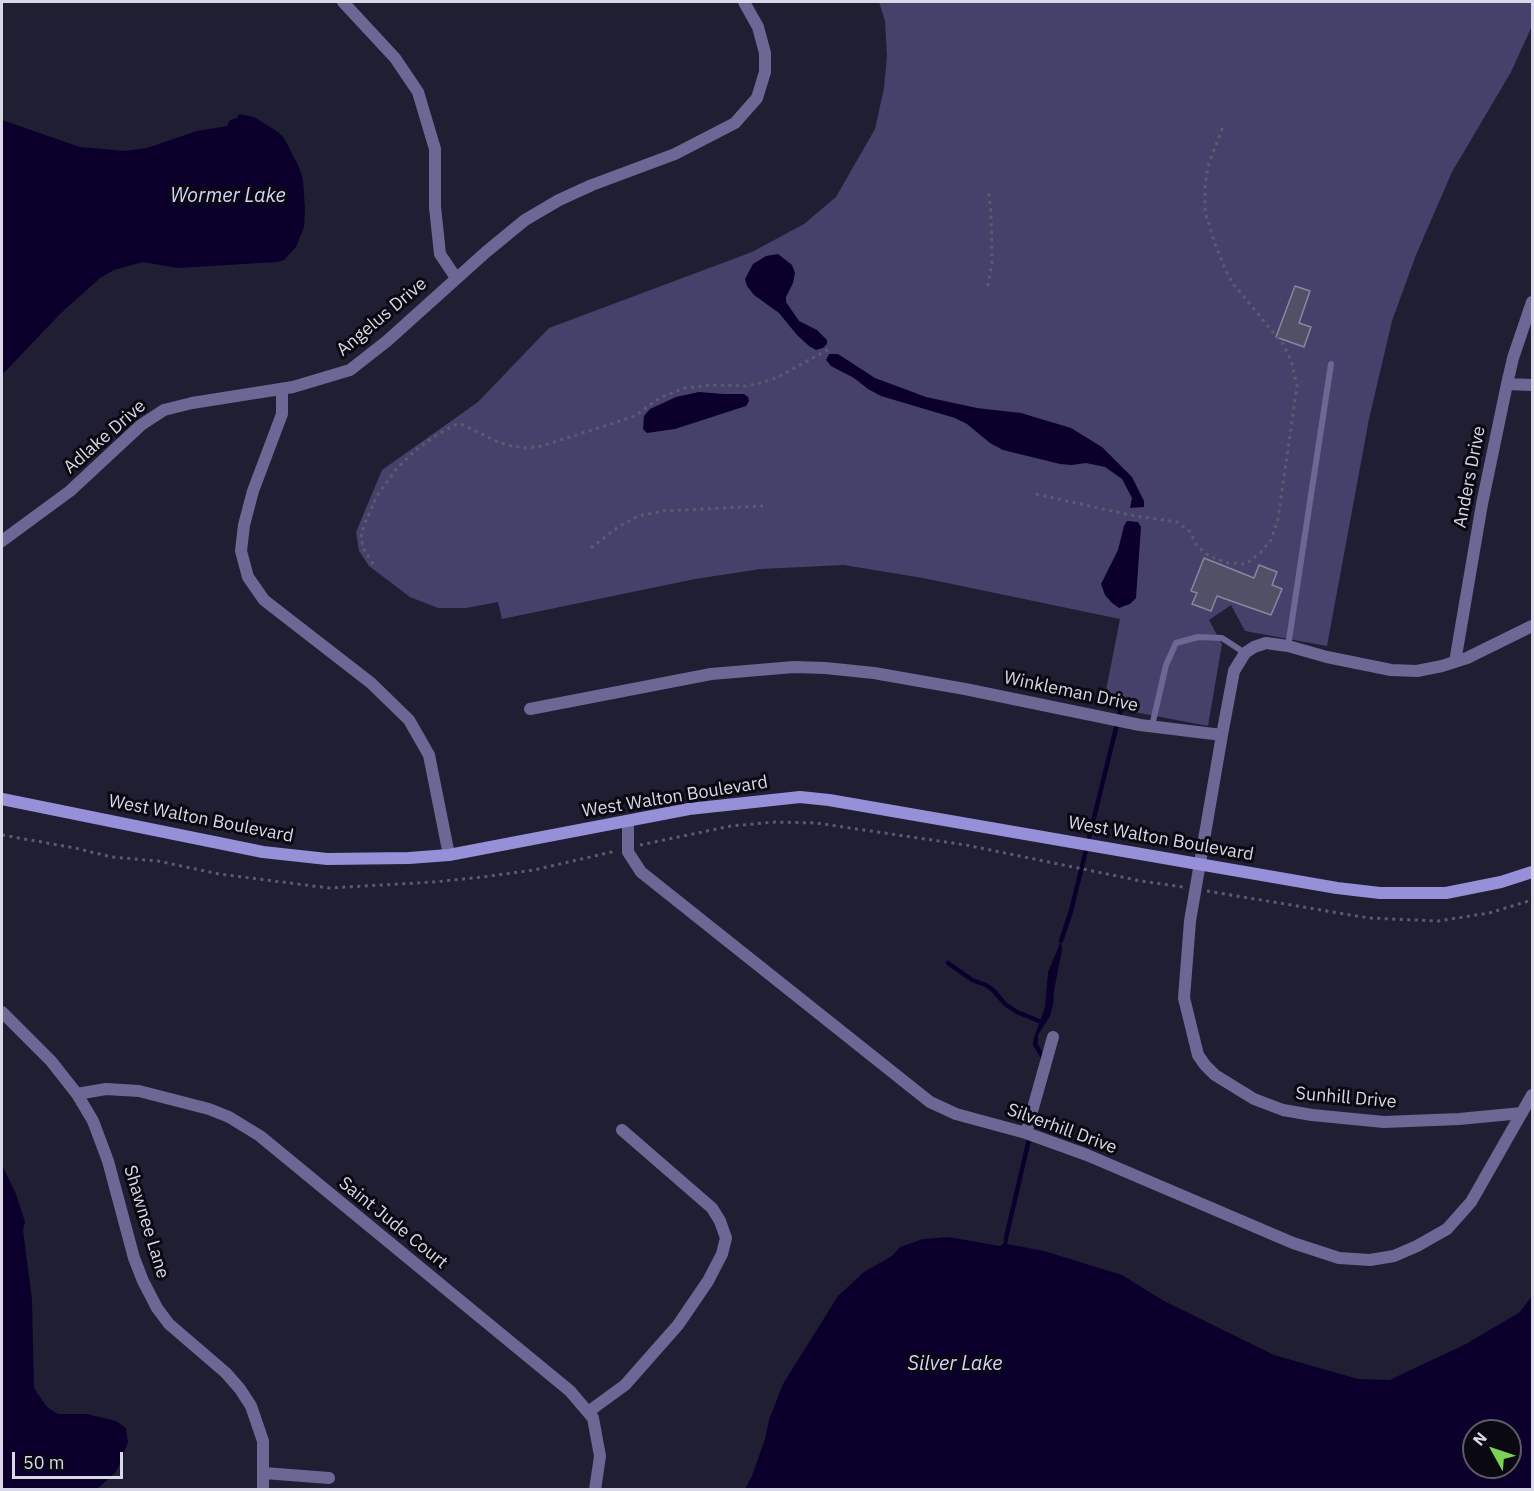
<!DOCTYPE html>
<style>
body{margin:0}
#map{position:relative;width:1534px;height:1491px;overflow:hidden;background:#201e33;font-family:"IBM Plex Sans",sans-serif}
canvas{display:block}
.frame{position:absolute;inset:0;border:3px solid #d8d8e6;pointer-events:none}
.north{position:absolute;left:1462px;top:1419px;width:60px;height:60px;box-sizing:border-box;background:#0a0912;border:2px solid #5c5c67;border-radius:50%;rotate:310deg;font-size:16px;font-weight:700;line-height:24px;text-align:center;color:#d8d8e6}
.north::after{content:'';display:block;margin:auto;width:21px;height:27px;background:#7bd155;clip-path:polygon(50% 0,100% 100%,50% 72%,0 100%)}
.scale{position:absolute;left:12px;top:1452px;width:111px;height:27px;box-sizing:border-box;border:3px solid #d8d8e6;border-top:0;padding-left:8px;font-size:18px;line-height:21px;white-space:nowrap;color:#d8d8e6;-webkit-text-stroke:4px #0a0912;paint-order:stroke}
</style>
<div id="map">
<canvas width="1534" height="1491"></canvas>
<div class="frame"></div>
<div class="north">N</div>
<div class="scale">50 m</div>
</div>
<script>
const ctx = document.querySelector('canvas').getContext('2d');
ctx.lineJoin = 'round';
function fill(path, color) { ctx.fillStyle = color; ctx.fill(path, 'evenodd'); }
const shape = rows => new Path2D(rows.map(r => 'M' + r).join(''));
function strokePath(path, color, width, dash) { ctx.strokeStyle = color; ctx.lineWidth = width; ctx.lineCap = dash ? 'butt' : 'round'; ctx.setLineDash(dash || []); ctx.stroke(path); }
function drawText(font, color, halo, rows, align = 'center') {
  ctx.font = font + ' "IBM Plex Sans",sans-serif'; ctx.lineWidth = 6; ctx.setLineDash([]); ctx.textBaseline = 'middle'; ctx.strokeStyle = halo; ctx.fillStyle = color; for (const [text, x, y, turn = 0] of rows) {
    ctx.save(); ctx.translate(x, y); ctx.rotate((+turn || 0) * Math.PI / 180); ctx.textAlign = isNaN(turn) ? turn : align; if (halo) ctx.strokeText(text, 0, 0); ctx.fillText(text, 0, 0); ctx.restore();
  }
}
const green = shape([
 [879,2,1532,2,1532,26,1511,72,1452,172,1416,255,1392,321,1369,419,1327,646,1245,631,1231,605,1209,620,1222,644,1208,726,1103,706,1120,619,923,578,844,565,761,569,695,579,502,619,498,602,466,608,438,608,410,597,369,566,359,551,356,532,382,470,478,402,549,328,752,252,804,224,836,197,875,129,884,88,887,56,885,21]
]);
const water = shape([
 [239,114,254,117,278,132,284,138,299,167,303,180,305,209,304,227,296,247,284,260,277,262,178,268,143,262,114,270,100,278,60,314,2,375,2,120,80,147,125,151,147,148,197,131,227,126,230,120,237,118],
 [778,254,792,265,795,273,793,283,786,297,786,302,799,321,817,330,827,340,827,344,823,348,816,350,809,346,797,335,779,313,754,295,747,286,745,279,753,264,766,256],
 [829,354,838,354,875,378,926,397,977,408,1021,413,1071,428,1102,447,1132,477,1144,501,1144,507,1130,508,1132,498,1122,479,1105,467,1086,463,1072,465,1060,464,1003,450,990,443,967,424,955,418,881,396,868,389,854,378,831,366,826,360],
 [699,392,723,394,744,394,748,397,749,401,746,406,675,429,647,433,643,429,644,416,650,409,676,397],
 [1127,521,1138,522,1141,527,1136,598,1130,604,1119,608,1112,603,1105,595,1101,584,1118,550,1124,526],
 [1061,941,1062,950,1054,990,1053,1005,1050,1016,1036,1038,1035,1035,1045,1007,1048,972],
 [2,1165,16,1194,25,1222,23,1230,32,1300,34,1387,37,1393,47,1407,58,1414,87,1414,116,1421,126,1428,128,1442,119,1466,115,1473,97,1489,2,1489],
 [948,1237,1000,1246,1003,1244,1005,1238,1008,1239,1007,1244,1044,1251,1122,1275,1164,1301,1274,1355,1358,1379,1390,1380,1402,1374,1466,1344,1520,1312,1532,1296,1532,1489,745,1489,752,1476,765,1439,769,1420,783,1384,838,1296,864,1272,892,1256,900,1247,923,1239],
 [1474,1431,1510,1431,1510,1467,1474,1467]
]);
const stream = shape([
 [1061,941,1071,911,1122,704],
 [948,963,972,980,986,985,994,991,1005,1004,1017,1012,1039,1021],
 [1036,1038,1035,1044,1044,1059],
 [1006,1238,1030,1135]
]);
const building = shape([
 [1295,286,1310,291,1299,323,1311,327,1304,347,1276,337,1295,286],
 [1204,558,1254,578,1259,565,1277,572,1272,585,1282,589,1271,615,1217,596,1211,611,1192,604,1197,593,1191,591,1204,558]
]);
const path = shape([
 [988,286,992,262,991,212,988,189],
 [1036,494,1130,515,1177,522,1190,532,1197,546,1209,556,1228,563,1246,564,1260,553,1271,540,1278,519,1297,386,1291,360,1283,344,1234,285,1226,271,1215,244,1205,212,1205,187,1208,166,1224,124],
 [591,548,618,527,638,516,663,511,763,506],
 [373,564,363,548,361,537,364,525,377,496,397,468,416,450,435,436,454,425,461,424,498,442,511,446,527,448,542,446,623,420,635,416,661,397,685,388,710,385,746,386,760,383,776,378,831,348],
 [2,835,75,848,112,857,158,861,219,874,329,888,434,882,483,877,534,870,616,851],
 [640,845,731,826,775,822,816,823,966,845,1141,881,1183,887],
 [1207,891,1369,918,1438,921,1489,913,1532,900]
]);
const service = shape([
 [1288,646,1331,364],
 [1152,726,1166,665,1176,643,1198,637,1222,638,1245,653]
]);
const minor = shape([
 [343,2,395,58,418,92,435,149,435,207,440,254,456,278],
 [1507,384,1532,385],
 [282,389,282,414,253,491,244,525,241,551,248,577,264,600,371,683,409,720,429,755,449,855],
 [2,541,70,491,141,425,164,410,192,403,293,387,350,370,387,341,486,252,525,220,559,200,592,185,675,154,735,123,757,98,765,72,765,53,758,27,744,2],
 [1455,662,1482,504,1507,384,1513,358,1532,302],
 [530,709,711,674,794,667,825,668,874,673,965,689,1140,725,1222,735,1234,671,1245,653,1254,647,1266,643,1288,646,1327,657,1391,670,1417,671,1442,666,1467,658,1532,626],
 [1222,735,1190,921,1184,998,1198,1055,1205,1065,1215,1075,1254,1099,1283,1110,1312,1115,1384,1122,1459,1119,1522,1113],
 [628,821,628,852,641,872,930,1102,956,1114,1026,1133,1087,1155,1293,1243,1339,1258,1370,1260,1394,1256,1417,1246,1447,1229,1471,1202,1532,1095],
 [2,1012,51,1061,77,1094,93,1121,108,1161,134,1258,143,1281,157,1308,169,1324,226,1373,240,1389,251,1406,263,1441,263,1490],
 [77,1094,106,1089,139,1091,209,1109,229,1117,260,1136,570,1391,593,1418,600,1456,595,1490],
 [1026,1133,1053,1037],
 [588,1412,625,1385,678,1325,708,1281,722,1254,726,1238,720,1221,712,1208,622,1130],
 [264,1473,329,1478]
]);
const secondary = shape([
 [2,799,263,852,327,859,409,858,449,855,689,809,800,797,829,800,1337,888,1380,893,1446,893,1501,882,1532,872]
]);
const streetNames = [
 ["Angelus Drive",382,317,-40],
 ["Adlake Drive",105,437,-41],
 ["Anders Drive",1470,477,-79],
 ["Winkleman Drive",1071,692,12],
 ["West Walton Boulevard",675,797,-9],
 ["West Walton Boulevard",201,819,11],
 ["West Walton Boulevard",1161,839,10],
 ["Sunhill Drive",1346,1098,5],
 ["Silverhill Drive",1062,1129,20],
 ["Shawnee Lane",146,1222,73],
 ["Saint Jude Court",393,1223,39]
];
const waterNames = [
 ["Wormer Lake",228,196],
 ["Silver Lake",955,1364]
];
fill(green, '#45416b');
fill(water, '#0b002c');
strokePath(stream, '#0b002c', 4.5);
fill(building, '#515067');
strokePath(building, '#8887a0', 1.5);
strokePath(path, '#5c5b6e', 3, [3, 4.5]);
strokePath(service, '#6b6895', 6);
strokePath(minor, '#6b6895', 12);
strokePath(secondary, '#9690d9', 12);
drawText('18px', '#d8d8e6', '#0a0912', streetNames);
drawText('italic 20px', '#d6d4f9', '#0a0912', waterNames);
</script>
